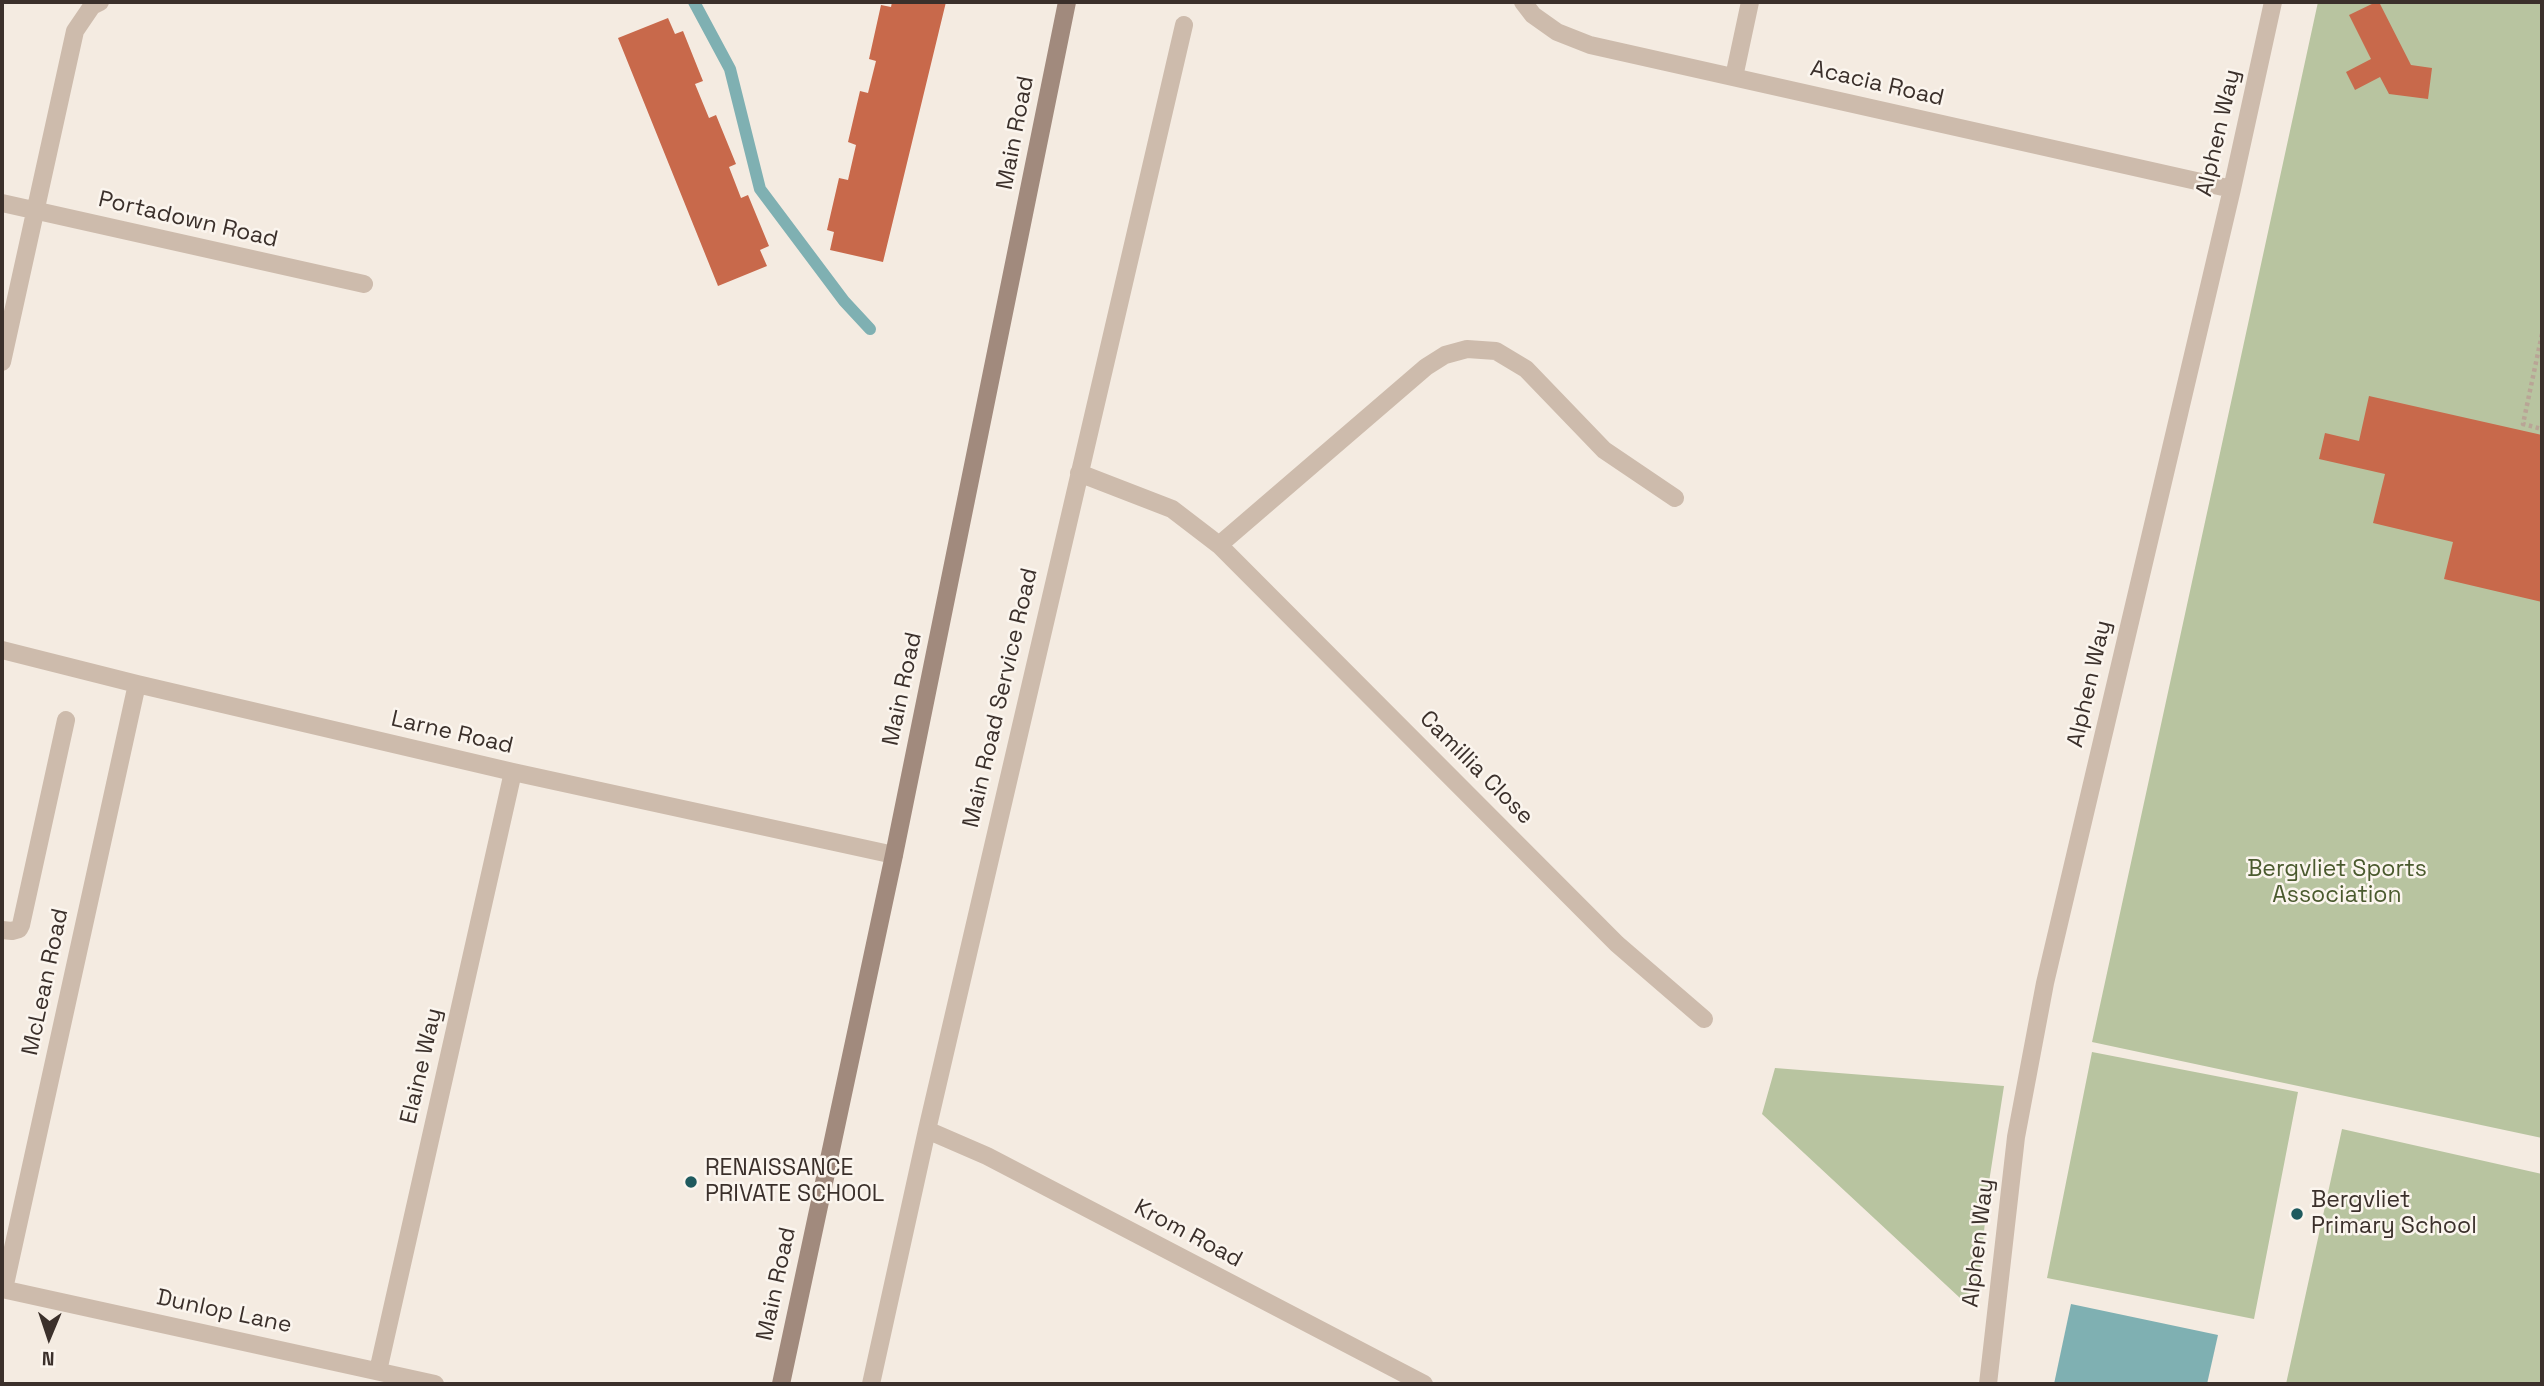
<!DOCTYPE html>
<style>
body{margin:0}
#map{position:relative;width:2544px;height:1386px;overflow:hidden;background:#f4ebe1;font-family:"Space Grotesk",sans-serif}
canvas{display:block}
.frame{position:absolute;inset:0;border:4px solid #3b302b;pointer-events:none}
.north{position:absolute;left:14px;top:1302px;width:70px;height:70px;-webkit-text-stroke:5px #fbf5ee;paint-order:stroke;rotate:182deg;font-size:19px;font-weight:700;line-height:28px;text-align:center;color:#3b302b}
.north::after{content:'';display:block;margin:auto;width:24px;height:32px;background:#3b302b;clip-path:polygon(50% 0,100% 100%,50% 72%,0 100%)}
</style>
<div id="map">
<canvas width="2544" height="1386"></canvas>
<div class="frame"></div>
<div class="north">N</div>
</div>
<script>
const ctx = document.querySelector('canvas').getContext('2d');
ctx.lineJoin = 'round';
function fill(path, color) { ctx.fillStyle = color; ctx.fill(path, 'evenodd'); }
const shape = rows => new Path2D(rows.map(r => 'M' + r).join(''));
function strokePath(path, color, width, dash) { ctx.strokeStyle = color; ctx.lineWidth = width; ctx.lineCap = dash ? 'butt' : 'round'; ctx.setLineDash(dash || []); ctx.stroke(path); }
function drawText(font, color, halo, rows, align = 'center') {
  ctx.font = font + ' "Space Grotesk",sans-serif'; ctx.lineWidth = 5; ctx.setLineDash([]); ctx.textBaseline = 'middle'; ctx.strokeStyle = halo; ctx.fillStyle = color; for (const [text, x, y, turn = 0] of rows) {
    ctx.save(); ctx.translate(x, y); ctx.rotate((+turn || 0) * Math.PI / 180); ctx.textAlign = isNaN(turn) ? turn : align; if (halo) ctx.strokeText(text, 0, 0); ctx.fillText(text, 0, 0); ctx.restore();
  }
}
const green = shape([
 [2318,2,2542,2,2542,1138,2092,1042],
 [2092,1052,2298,1092,2254,1319,2047,1278],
 [1775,1068,2004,1086,1989,1182,1977,1301,1960,1298,1762,1114],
 [2342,1129,2542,1174,2542,1384,2286,1384]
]);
const water = shape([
 [2071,1304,2218,1335,2207,1384,2054,1384]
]);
const stream = shape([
 [694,2,730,69,760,189,844,301,870,329]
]);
const building = shape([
 [892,2,946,2,883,262,830,250,834,232,827,230,839,178,848,180,856,145,848,142,860,91,868,93,876,61,869,59,881,5,891,7],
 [2376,2,2379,2,2411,65,2432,68,2428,99,2389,94,2380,77,2355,90,2346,72,2371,59,2349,15],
 [668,18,675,34,683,31,703,81,695,84,709,118,716,115,736,164,729,167,741,198,748,195,769,246,760,250,767,266,718,286,618,38],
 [2369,396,2542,435,2542,602,2444,579,2453,542,2373,523,2385,474,2319,459,2325,433,2359,441]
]);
const path = shape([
 [2542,334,2523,424,2542,429]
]);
const service = shape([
 [2,930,12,931,19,929,21,925,66,720]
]);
const minor = shape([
 [1523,2,1533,15,1557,32,1590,45,2232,189],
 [1734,77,1750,2],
 [2,203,364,284],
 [2,362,75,31,92,6,100,2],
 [1079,473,1172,509,1219,545,1617,944,1704,1019],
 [1219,545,1426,367,1445,355,1467,349,1496,351,1526,369,1604,450,1675,498],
 [2,650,137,684,513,772,894,855],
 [927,1130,987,1156,1424,1384],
 [2,1289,435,1384],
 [4,1289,137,684],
 [378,1371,513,772],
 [871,1384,927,1130,1184,25],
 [1988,1384,2016,1137,2045,983,2232,189,2273,2]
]);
const secondary = shape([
 [781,1384,894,855,1067,2]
]);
const markers = [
 [691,1182,7,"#1f5a5e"],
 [2297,1214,7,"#1f5a5e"]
];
const streetNames = [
 ["Acacia Road",1877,84,13],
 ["Main Road",1016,133,-79],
 ["Alphen Way",2219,133,-77],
 ["Portadown Road",188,220,13],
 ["Alphen Way",2090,684,-77],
 ["Main Road",903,689,-78],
 ["Main Road Service Road",1001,698,-77],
 ["Larne Road",452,733,13],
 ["Camillia Close",1476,768,45],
 ["McLean Road",46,982,-78],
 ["Elaine Way",422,1066,-77],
 ["Krom Road",1188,1234,28],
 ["Alphen Way",1979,1243,-83],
 ["Main Road",777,1284,-78],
 ["Dunlop Lane",224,1312,12]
];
const parkNames = [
 ["Bergvliet Sports",2337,870],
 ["Association",2337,896]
];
const poiNames = [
 ["RENAISSANCE",705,1169],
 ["PRIVATE SCHOOL",705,1195],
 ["Bergvliet",2311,1201],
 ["Primary School",2311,1227]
];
fill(green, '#b8c4a0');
fill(water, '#7fb0b2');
strokePath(stream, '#7fb0b2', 12);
fill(building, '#c8694b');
strokePath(path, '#b9a596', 4.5, [3.5, 3.5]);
strokePath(service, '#cdbbac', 18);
strokePath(minor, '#cdbbac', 18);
strokePath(secondary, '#a18a7d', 18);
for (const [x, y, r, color] of markers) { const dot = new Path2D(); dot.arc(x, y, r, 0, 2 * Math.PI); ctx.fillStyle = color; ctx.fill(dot); strokePath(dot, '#fbf5ee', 2.5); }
drawText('23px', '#3b302b', '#fbf5ee', streetNames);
drawText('23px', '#4a5a2e', '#fbf5ee', parkNames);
drawText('23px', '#3b302b', '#fbf5ee', poiNames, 'left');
</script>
